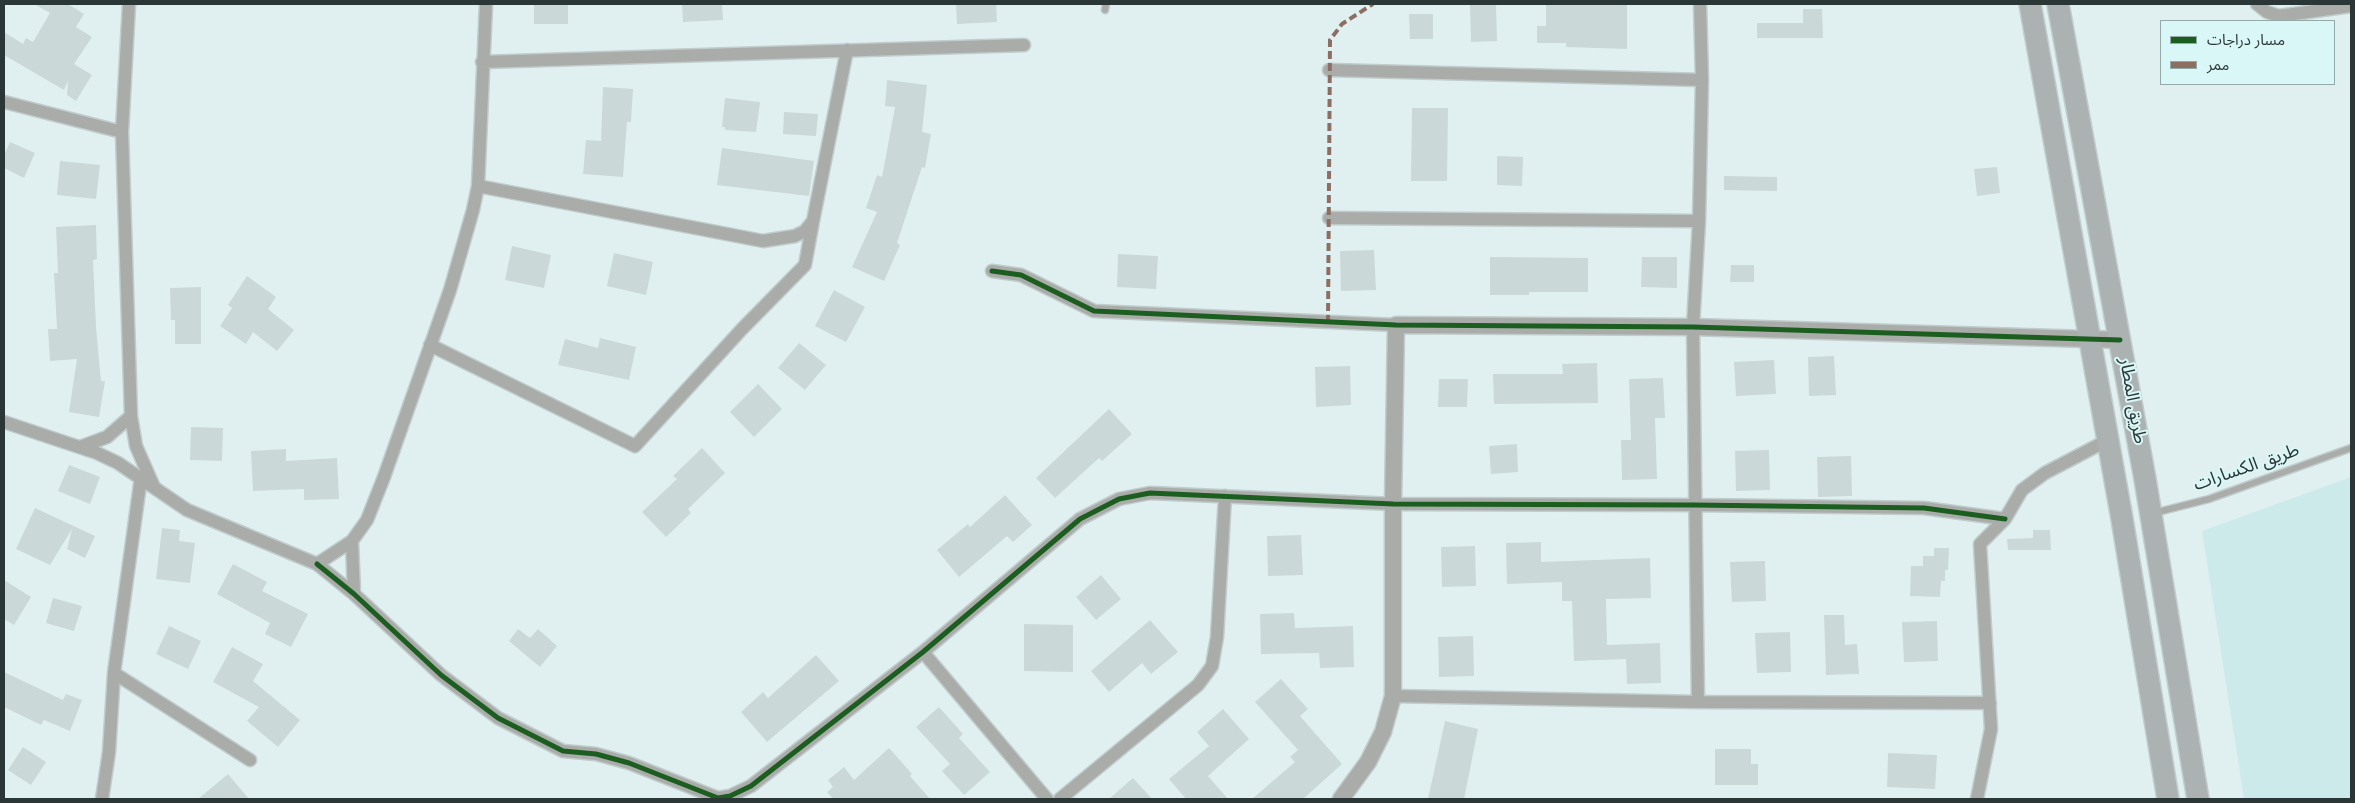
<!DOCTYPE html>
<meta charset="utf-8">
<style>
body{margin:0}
#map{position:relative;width:2355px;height:803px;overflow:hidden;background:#e0f0f0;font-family:Spectral,"Noto Sans Arabic",serif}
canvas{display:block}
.frame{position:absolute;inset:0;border:5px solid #2b3636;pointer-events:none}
.legend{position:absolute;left:2160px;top:20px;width:175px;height:65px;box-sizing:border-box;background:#d9f7f6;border:1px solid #93aaa9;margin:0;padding:6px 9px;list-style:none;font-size:15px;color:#2b3636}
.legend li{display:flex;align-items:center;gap:10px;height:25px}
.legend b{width:25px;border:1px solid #93aaa9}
</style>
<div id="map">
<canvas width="2355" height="803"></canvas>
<div class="frame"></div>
<ul class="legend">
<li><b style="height:6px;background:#1b5e20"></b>مسار دراجات</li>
<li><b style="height:6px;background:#8d6e63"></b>ممر</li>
</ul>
</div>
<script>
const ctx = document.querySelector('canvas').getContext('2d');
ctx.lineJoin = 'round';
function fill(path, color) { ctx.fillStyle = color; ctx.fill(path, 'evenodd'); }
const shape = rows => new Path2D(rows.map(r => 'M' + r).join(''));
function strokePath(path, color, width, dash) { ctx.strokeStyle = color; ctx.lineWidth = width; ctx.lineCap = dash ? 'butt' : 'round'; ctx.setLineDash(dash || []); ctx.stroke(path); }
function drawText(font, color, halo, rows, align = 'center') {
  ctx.font = font + ' Spectral,"Noto Sans Arabic",serif'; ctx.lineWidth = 4; ctx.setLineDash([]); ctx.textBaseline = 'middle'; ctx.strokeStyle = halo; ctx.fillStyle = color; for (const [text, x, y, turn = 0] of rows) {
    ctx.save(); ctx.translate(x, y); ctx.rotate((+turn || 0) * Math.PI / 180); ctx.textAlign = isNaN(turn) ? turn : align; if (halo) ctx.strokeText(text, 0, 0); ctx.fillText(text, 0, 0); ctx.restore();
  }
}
const built = shape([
 [2351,477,2351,799,2244,799,2202,531]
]);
const building = shape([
 [34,4,68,4,84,14,76,27,92,37,74,64,92,75,76,101,67,95,68,81,64,90,4,55,4,32,23,44,26,38,33,42,50,13],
 [534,4,568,4,568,24,534,24],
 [682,4,722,4,723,20,683,22],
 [956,4,996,4,997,22,957,24],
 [1470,4,1496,4,1497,41,1471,42],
 [1546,4,1627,4,1627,49,1566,47,1566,43,1537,43,1537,26,1546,26],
 [1803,9,1822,9,1823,38,1757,38,1757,23,1803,23],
 [1409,14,1433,14,1433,39,1410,39],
 [887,80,927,85,922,132,931,134,925,168,922,167,897,243,900,245,884,281,852,267,877,212,866,208,877,175,882,177,895,107,885,106],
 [603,87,633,89,631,122,627,122,623,177,583,174,586,140,601,141],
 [725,98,760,102,756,132,725,130,725,127,722,127],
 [1412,108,1448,108,1447,181,1411,181],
 [784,112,818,114,816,136,783,134],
 [10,142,35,153,24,178,4,168,4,155],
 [722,148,814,161,809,196,717,185],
 [1497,156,1523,157,1522,186,1497,185],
 [60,161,100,165,96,199,57,195],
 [1997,167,2000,193,1977,196,1974,169],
 [1724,176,1777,177,1777,191,1724,190],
 [96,225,97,259,93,260,96,327,101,381,105,381,99,417,69,412,77,359,50,361,48,329,57,329,54,273,58,273,56,227],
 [512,246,551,255,544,288,505,280],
 [1374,250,1376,290,1341,291,1340,251],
 [614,253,653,262,646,295,607,286],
 [1118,254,1158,256,1156,289,1117,287],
 [1490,257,1588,258,1588,292,1529,292,1529,295,1490,295],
 [1642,257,1677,257,1677,288,1641,287],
 [1731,265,1754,265,1754,282,1730,282],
 [247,276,276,297,268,309,294,330,277,351,253,332,246,344,220,326,232,308,228,305],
 [201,287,201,344,175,344,175,320,171,320,170,288],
 [834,290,865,307,846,342,815,326],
 [600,338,636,347,629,380,558,365,565,339,598,348],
 [799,343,826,365,805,390,778,368],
 [1834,356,1836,395,1809,396,1808,357],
 [1774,360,1776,394,1736,396,1734,362],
 [1597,363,1598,403,1494,404,1493,374,1563,374,1562,364],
 [1350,366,1351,405,1316,407,1315,367],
 [1663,378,1665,418,1655,418,1657,479,1622,480,1621,440,1631,440,1629,379],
 [1439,379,1468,379,1467,407,1438,407],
 [758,384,782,409,754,437,730,412],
 [1109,409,1132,434,1102,461,1099,458,1055,498,1036,478],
 [191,427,223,428,222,461,190,460],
 [1517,444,1518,472,1491,474,1489,446],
 [702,448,725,473,688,509,691,513,666,537,642,512,677,479,673,476],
 [286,449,286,461,337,458,339,499,304,500,304,489,253,491,251,451],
 [1769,450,1770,490,1736,491,1735,451],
 [1851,456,1852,496,1818,497,1817,457],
 [69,465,100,477,90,504,58,491],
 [1005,495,1032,525,1013,542,1007,536,959,577,937,550,968,524,970,527],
 [35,508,95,536,85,558,67,549,72,529,50,565,16,549],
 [162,528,180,530,179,541,195,543,190,583,156,579],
 [2033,530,2050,530,2051,550,2008,550,2007,539,2033,538],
 [1301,535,1303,575,1268,576,1267,536],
 [1541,542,1541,562,1650,558,1651,598,1606,599,1607,645,1660,643,1661,683,1627,684,1626,659,1574,661,1572,601,1562,601,1562,582,1507,584,1506,543],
 [1475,546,1476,586,1442,587,1441,547],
 [1934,548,1949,548,1948,570,1945,570,1945,581,1941,581,1940,597,1910,596,1911,566,1923,566,1923,556,1934,556],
 [1765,561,1766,601,1732,602,1730,562],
 [233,564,267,582,262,591,308,614,291,647,265,634,270,623,217,594],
 [1101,575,1121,599,1096,620,1076,597],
 [4,580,31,597,14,625,4,619],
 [53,598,82,606,74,631,46,623],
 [1294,613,1295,628,1353,626,1354,667,1320,668,1319,653,1261,654,1260,614],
 [1824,615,1844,615,1845,645,1857,644,1859,674,1826,675],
 [1150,620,1178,652,1151,674,1142,663,1109,692,1091,671],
 [1937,621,1938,661,1904,662,1902,622],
 [1024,624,1073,625,1073,672,1024,671],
 [169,626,201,641,188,669,156,654],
 [518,629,530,638,538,629,557,646,540,667,509,641],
 [1790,632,1791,672,1757,673,1755,633],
 [1473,636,1474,676,1439,677,1438,637],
 [232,647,263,664,253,681,300,720,278,747,247,721,259,707,213,682],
 [816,655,839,681,767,742,741,712,763,692,768,698],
 [4,672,63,700,66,694,82,700,70,731,44,720,41,725,4,707],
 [1281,679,1308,709,1300,716,1342,764,1303,799,1252,799,1295,762,1290,757,1298,750,1255,702],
 [939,707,963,734,959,738,990,772,964,795,942,771,950,764,916,727],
 [1223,709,1249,739,1208,776,1228,799,1186,799,1169,779,1209,746,1197,732],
 [1445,721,1478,729,1464,799,1428,799],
 [23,747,46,762,31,785,8,770],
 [889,748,912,774,910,776,930,799,833,799,827,792,833,787,828,780,844,767,854,780],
 [1715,749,1751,749,1751,764,1758,764,1758,785,1715,785],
 [1888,753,1937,755,1935,789,1887,787],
 [228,774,249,799,198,799],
 [1133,778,1152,799,1109,799]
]);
const service = shape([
 [1105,10,1106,4],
 [2154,513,2209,499,2351,448]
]);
const minor = shape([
 [2257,4,2267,12,2279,16,2351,6],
 [482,62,1024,45],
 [1329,70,1702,80],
 [4,102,122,132],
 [478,186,763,241,795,236,805,231,813,221,847,50],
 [1329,218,1699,221],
 [992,271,1021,275,1094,311,1396,325],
 [430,345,635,446,742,329,805,265,813,221],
 [131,416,136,446,154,487],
 [4,422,97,453,118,463,187,510,317,564,352,541,367,520,384,477,450,290,473,210,478,186,486,4],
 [80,447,107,437,131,416,122,132,129,4],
 [352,541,354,594],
 [317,564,354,594,441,675,498,718,563,751,596,754,629,763,718,798,730,796,751,786,923,652,1080,519,1119,499,1150,493,1393,504,1695,505,1924,508,2005,519],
 [923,652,1047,799],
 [114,673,250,760],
 [1393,696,1698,702,1990,703],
 [1698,702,1693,327,1699,221,1702,80,1700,4],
 [102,799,109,752,114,673,141,477],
 [1060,799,1198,685,1212,666,1217,637,1225,496],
 [1977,799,1991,729,1980,544,2005,519,2022,490,2045,473,2108,440]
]);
const tertiary = shape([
 [1341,799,1368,762,1383,732,1393,696,1393,504,1396,325,1693,327,2120,340]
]);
const trunk = shape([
 [2030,4,2122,519,2168,799],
 [2058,4,2145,479,2198,799]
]);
const quiet = shape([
 [1328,323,1330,40,1342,24,1373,4]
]);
const cycleway = shape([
 [992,271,1021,275,1094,311,1396,325,1693,327,2120,340],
 [317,564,354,594,441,675,498,718,563,751,596,754,629,763,718,798,730,796,751,786,923,652,1080,519,1119,499,1150,493,1393,504,1695,505,1924,508,2005,519]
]);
const streetNames = [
 ["طريق المطار",2131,401,80],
 ["طريق الكسارات",2247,469,-19]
];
fill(built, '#cdeaea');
fill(building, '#cbd8d8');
strokePath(service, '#c1cdcd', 9);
strokePath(minor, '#c1cdcd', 15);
strokePath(tertiary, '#c1cdcd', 19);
strokePath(trunk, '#c1cdcd', 24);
strokePath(service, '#aaacaa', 6);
strokePath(minor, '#aaacaa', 12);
strokePath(tertiary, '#aaacaa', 16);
strokePath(trunk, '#acb2b1', 21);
strokePath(quiet, '#8d6e63', 4, [8, 4]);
strokePath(cycleway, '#1b5e20', 5);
drawText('18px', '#2b3636', '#d9f7f6', streetNames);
</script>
